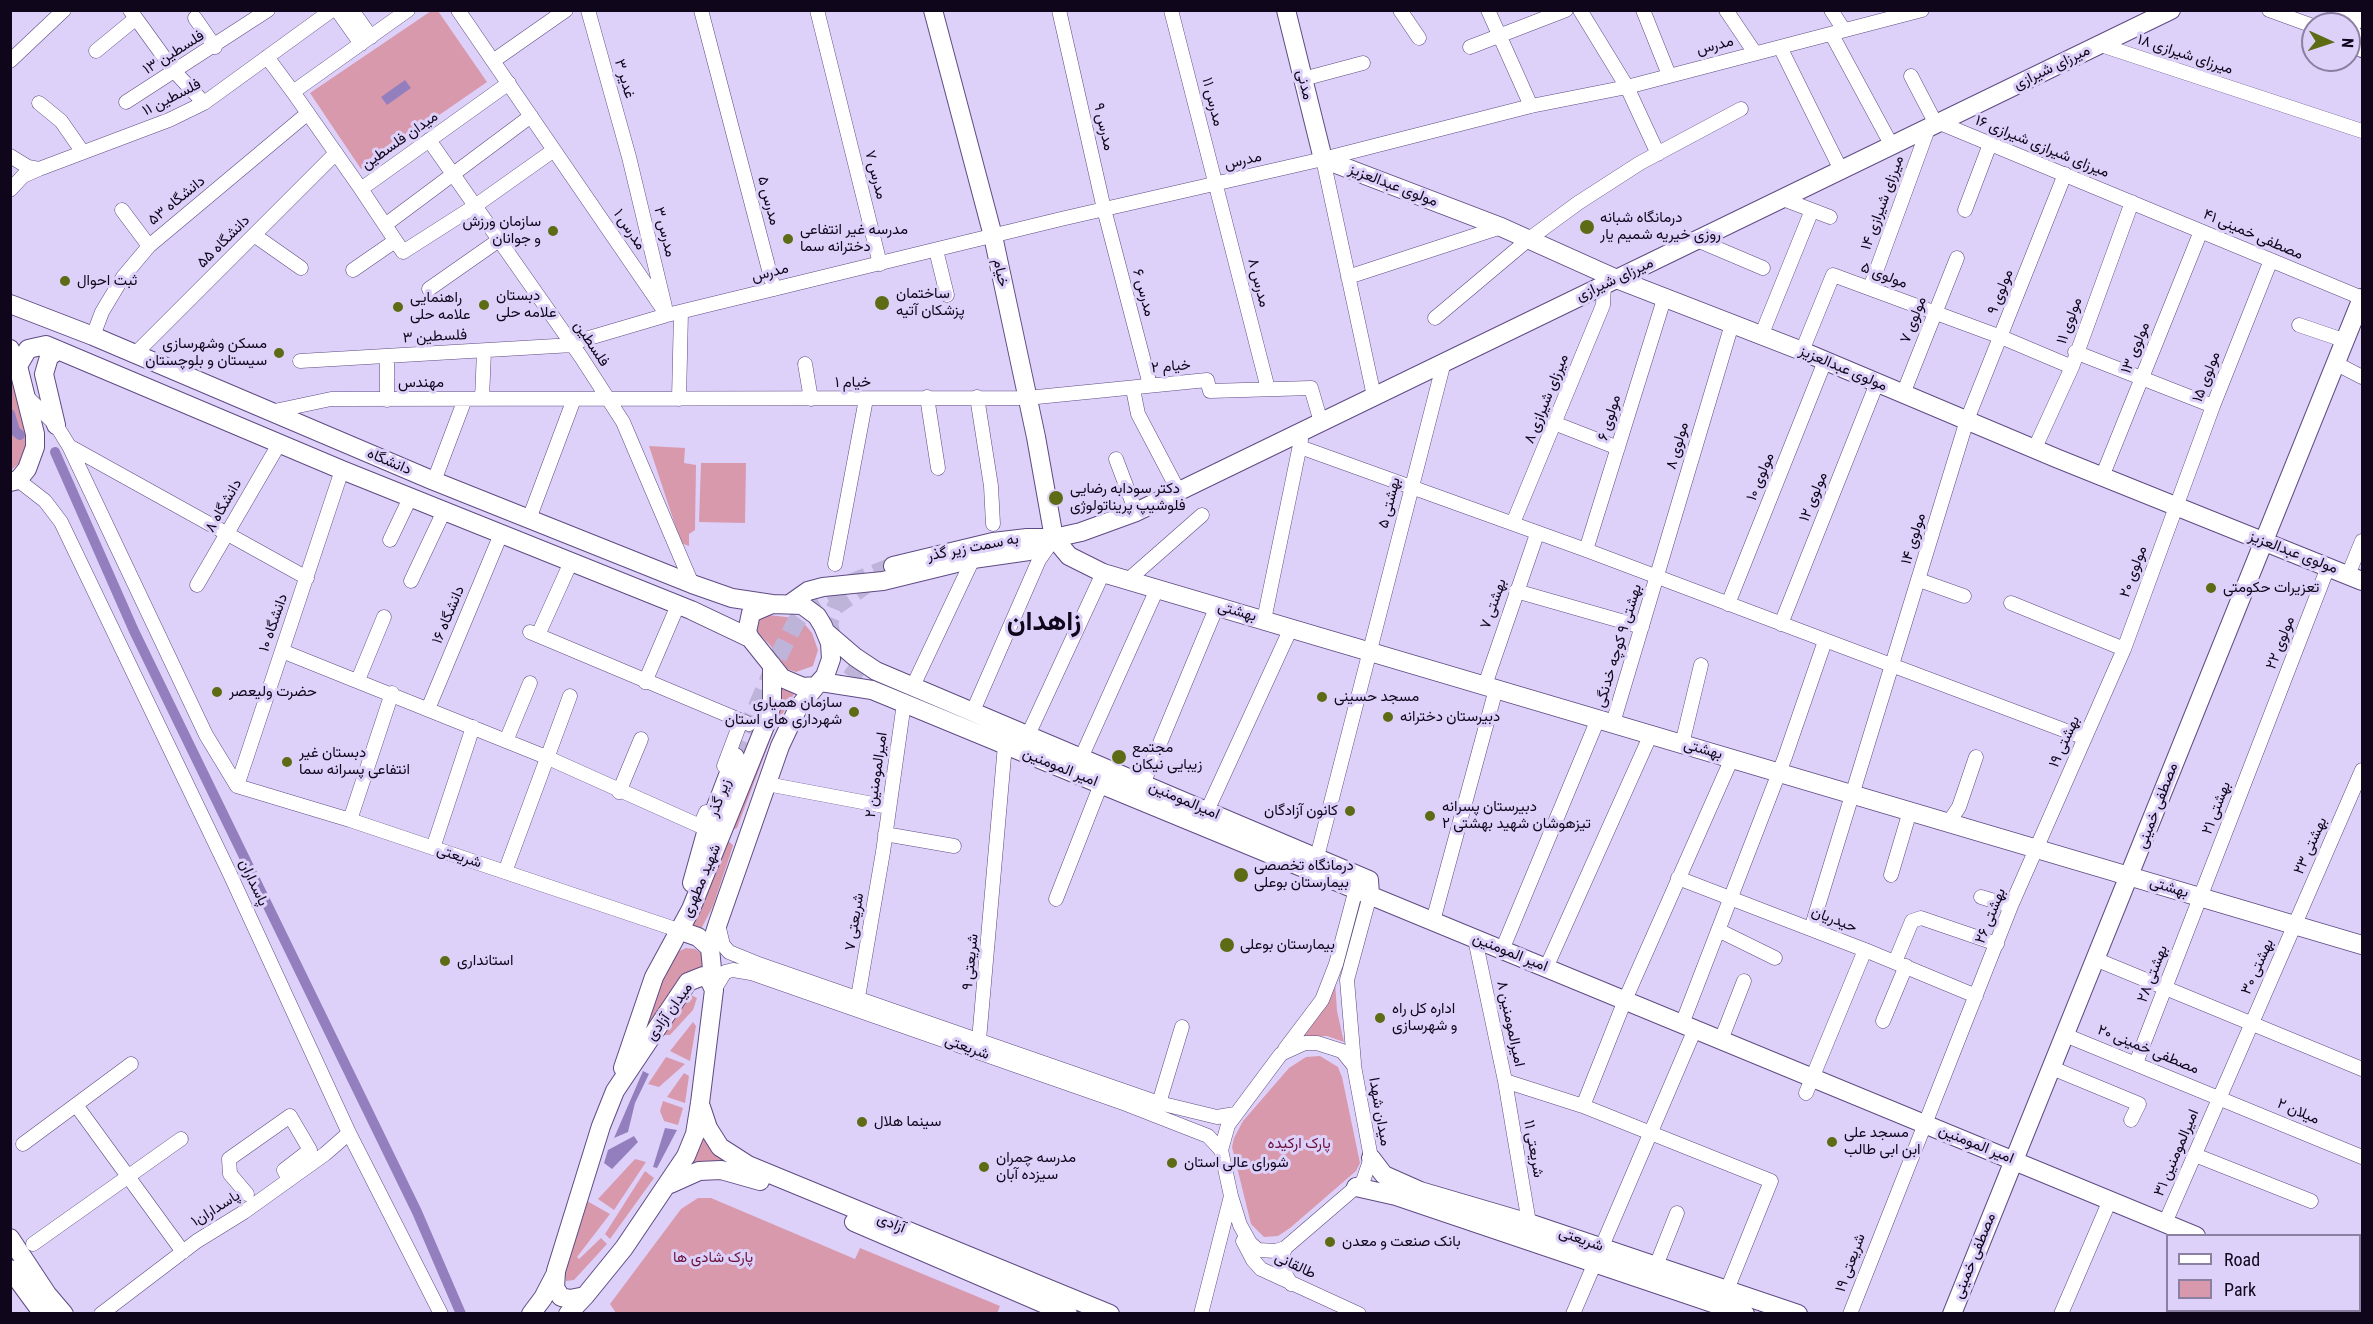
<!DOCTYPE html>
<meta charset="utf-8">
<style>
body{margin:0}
#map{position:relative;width:2373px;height:1324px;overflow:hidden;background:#ddd1f9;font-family:"Roboto Condensed",sans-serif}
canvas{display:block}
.frame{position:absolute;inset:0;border:12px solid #0f061c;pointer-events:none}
.legend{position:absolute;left:2166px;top:1234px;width:195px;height:78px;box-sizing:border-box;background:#ddd1f9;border:2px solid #8b80a1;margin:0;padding:8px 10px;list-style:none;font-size:18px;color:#0f061c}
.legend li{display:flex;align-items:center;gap:12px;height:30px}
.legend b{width:30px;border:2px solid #8b80a1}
.north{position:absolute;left:2301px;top:12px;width:60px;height:60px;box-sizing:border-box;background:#ddd1f9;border:2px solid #8b80a1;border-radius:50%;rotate:93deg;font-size:16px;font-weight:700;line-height:24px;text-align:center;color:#0f061c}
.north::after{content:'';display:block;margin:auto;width:21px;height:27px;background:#5d6b15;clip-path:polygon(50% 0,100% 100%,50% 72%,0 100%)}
</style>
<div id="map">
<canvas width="2373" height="1324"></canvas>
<div class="frame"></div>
<ul class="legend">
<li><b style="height:8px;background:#fff"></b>Road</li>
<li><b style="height:16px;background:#d999ad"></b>Park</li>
</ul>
<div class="north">N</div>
</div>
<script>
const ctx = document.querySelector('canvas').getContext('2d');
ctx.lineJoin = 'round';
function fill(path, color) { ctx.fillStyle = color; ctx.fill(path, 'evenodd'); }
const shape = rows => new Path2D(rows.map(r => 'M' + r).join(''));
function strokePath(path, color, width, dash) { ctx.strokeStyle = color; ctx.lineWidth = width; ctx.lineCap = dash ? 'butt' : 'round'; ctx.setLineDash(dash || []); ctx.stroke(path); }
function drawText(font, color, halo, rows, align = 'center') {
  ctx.font = font + ' "Roboto Condensed",Vazirmatn,sans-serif'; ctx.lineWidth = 6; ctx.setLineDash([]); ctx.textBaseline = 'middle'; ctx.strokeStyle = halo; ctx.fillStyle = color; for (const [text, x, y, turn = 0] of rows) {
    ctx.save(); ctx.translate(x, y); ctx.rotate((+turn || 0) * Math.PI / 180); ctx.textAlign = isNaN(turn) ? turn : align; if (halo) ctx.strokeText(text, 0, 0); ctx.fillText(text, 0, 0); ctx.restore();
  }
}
const green = shape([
 [431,11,438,11,487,82,361,169,310,93],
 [10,374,28,439,23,460,11,470],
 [649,446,685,448,684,463,696,465,695,530,689,534,689,546,681,543],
 [701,463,746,463,745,523,699,522],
 [760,614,795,618,802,621,812,633,818,650,813,666,796,672,787,669,770,645,753,628],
 [776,683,794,694,775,727,737,828,732,830],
 [727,840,733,845,731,852,713,906,700,931,693,927,694,923],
 [686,948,695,949,702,954,703,969,681,980,673,988,634,1055,658,984,677,952],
 [1335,981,1337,1011,1344,1042,1327,1036,1303,1037,1325,1007],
 [691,995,697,998,693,1010,670,1035,664,1035,662,1033],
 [693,1022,696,1026,690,1061,670,1051],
 [1320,1056,1338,1067,1342,1077,1360,1163,1356,1171,1290,1228,1278,1236,1264,1237,1251,1224,1232,1147,1234,1138,1243,1121,1289,1068,1306,1057],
 [666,1057,685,1064,659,1087,648,1084],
 [684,1073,689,1076,685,1103,667,1097],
 [663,1101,683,1108,678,1125,664,1121,660,1111],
 [703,1132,738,1167,687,1172],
 [635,1159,646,1162,614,1210,598,1199],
 [645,1171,654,1178,610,1239,605,1234],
 [698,1198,711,1198,855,1259,860,1248,1000,1306,997,1314,616,1313,610,1304,681,1209],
 [587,1201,610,1214,577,1257,579,1259,601,1238,607,1244,574,1280,566,1281,564,1273]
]);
const water = shape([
 [405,80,411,88,387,105,381,97],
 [643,1071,649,1074,635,1103,628,1132,614,1138],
 [665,1128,677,1130,657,1168,653,1167],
 [634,1136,638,1142,612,1169,604,1163,608,1150]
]);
const canal = shape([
 [10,414,15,431,20,435],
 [55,452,134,631,417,1212,461,1314]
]);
const majorTunnel = shape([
 [870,582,836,606,829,623,833,642,842,660,864,676,910,696],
 [735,757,781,651,796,622,810,603,830,591,893,566]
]);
const minor = shape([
 [130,10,174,71,204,103],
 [337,10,361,44],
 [352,10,371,37],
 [408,10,293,92,361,189,509,83],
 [458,10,667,315],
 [588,10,629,157,665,307],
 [701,10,774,289],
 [817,10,880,264],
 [1059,10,1104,209,1150,385],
 [1171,10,1268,389],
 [1400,10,1419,38],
 [1488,10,1531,106],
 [1580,10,1627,87,1658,154],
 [1643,10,1669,75],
 [1726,10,1755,53],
 [1831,10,1844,30],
 [2269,10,2313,26],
 [195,18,215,47],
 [1832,35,1892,146],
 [2101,45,2362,131],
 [1470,47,1566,10],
 [1781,49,1841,170],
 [96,51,135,19],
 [267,57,293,92],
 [10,61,64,10],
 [493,61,566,10],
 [1911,76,1936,124],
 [1303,79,1363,63],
 [126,102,268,10],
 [39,103,61,121,82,151],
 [1940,123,2362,298],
 [429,140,581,357,623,422,692,584],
 [10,156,28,167,39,169,169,120,204,103,332,10],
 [1323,159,1374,396],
 [361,189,403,252,475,206,554,150],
 [10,190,23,176,39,169],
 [1783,199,1830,217],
 [122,210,149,246],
 [1965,210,1990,144],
 [385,225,531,116],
 [254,235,301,268],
 [1697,240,1763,268],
 [936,250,947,295],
 [353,270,395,241],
 [1348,277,1501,227],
 [1870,288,1928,129],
 [429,289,499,240],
 [1435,318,1529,239,1578,203,1640,163,1741,109],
 [2299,325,2346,341],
 [93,336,102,312,123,277,149,246,308,113],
 [1761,336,1812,210],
 [572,343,667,315,1061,219,1323,159,1531,106,1627,87,1922,10],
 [1802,351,1833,275,2001,337,2072,367],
 [2075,352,2213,406],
 [135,354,336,153],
 [387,356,387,400],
 [300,361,573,345],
 [805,364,811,399],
 [2337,364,2362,377],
 [1133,389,1138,414,1179,492],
 [1903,394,1957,258],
 [25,395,56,425,69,446,206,735,237,786],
 [927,397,938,468],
 [977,397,991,486,993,524],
 [482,399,484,351],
 [679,399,681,312],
 [270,412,331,399,1027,398,1207,380,1210,391,1311,388,1321,422],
 [1554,423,1618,448],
 [69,446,307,578],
 [1300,447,1586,550,2085,738],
 [2034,450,2072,367,2132,202],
 [1116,459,1136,512],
 [2102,477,2201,231],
 [18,480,45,501,61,522,229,872,349,1133,441,1314],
 [434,481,465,399],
 [529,519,574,399],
 [1513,523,1603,305,1604,285],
 [390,540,410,498],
 [1586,550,1665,296],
 [835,564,866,399],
 [2348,575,2362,541],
 [1128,580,1202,515],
 [1919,580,1964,596],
 [411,581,444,511],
 [197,585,279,444],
 [1516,591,1642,627],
 [2011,603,2124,649],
 [1728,604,1825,361],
 [1264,620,1301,440],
 [1781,624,1877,383],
 [530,632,749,724],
 [538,635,571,562],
 [282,651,546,757,700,826,706,812],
 [358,680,384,617],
 [645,682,678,605],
 [1485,685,1537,534],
 [913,686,973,559],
 [428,709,501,534],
 [973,711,1039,560,1053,540],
 [1613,723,1732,324],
 [1028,735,1103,573],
 [506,741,530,683],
 [1682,744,1701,665],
 [1081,758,1157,589],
 [724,766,741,721],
 [767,784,889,807],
 [1143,784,1217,606],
 [237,786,350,820,681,931],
 [237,786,342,470],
 [619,792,641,739],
 [1207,811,1291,628],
 [350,820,392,693],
 [1949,822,1959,807,1976,757],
 [885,834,954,846],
 [433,848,473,727],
 [1317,857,1444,362],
 [505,872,570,696],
 [1891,875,1910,811],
 [1678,878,1865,950,1976,996],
 [1981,897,2011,906],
 [1056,899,1101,784],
 [1433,921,1496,689],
 [718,924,723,945,729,952,756,963,1159,1103,1217,1117,1235,1114],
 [1811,929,1967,420,2065,174],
 [1718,930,1775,958],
 [1475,939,1505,1081,1529,1223],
 [1502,950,1598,719],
 [2095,959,2362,1069],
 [1895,962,1912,921,1921,918,1997,944],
 [1546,968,1651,734],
 [714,990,725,972,733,970,751,973,1126,1104,1208,1136,1221,1150],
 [857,1003,883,852,904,703],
 [1883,1021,1906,966],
 [1682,1024,1785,757,1825,641],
 [2065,1035,2362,1157],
 [979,1040,1005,745],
 [1721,1040,1744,981],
 [1285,1049,1322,1000,1336,964,1356,889],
 [1354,1063,1347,980,1370,895],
 [2136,1063,2328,567],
 [2052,1068,2139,1104,2131,1120],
 [1505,1081,1583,1106,1771,1181,1727,1290],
 [1806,1093,1865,950],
 [1159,1103,1182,1027],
 [76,1105,183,1252],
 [1583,1106,1625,1000,1732,758],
 [23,1144,131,1064],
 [2195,1155,2311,1201],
 [247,1194,230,1174,229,1159,290,1116,310,1150,284,1170,289,1180],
 [2165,1223,2362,770],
 [1243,1241,1253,1260,1261,1269,1359,1314],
 [33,1244,181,1139],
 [1285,1248,1280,1264,1291,1284],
 [1656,1266,1677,1213],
 [101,1314,197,1241,244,1212,325,1154,349,1133],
 [1201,1314,1231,1196,1221,1150,1228,1125,1281,1054,1305,1043,1317,1043,1342,1051,1354,1066,1371,1158,1363,1181,1285,1248,1276,1251,1258,1250,1250,1243,1240,1225,1231,1196],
 [1573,1314,1695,1029],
 [1850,1314,2011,906,2124,649,2213,406,2271,260],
 [2061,1314,2110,1200],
 [2182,1314,2183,1310]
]);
const major = shape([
 [933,10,993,236,1036,437,1054,538],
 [1286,10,1323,159,1501,227,1619,280,1802,351,2056,458,2362,581],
 [2337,10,2346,24],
 [2356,10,2362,19],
 [2349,28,2362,48],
 [10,304,93,336,434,481,692,584,732,598,772,604],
 [10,349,18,366,35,434,35,447,27,469,18,480,10,482],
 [18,366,28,349,46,345,342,470,691,610,750,638],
 [56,425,44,374,49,357,58,350],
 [1054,538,1069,556,1103,573,2362,945],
 [893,566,993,542,1027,538,1054,538,1081,532,1136,512,2171,10],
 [791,603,808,591,823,587,883,581,973,559,1029,551,1053,539],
 [772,604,802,605,817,616,823,626,830,643,831,659,825,676,816,686,803,687,782,678,750,638,747,632,751,613,772,604],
 [827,633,855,657,876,671,1369,880,1370,895],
 [821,682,872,690,2196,1236],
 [692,883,706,833,735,757],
 [681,931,698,937,710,948],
 [714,990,710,948,718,923,780,746,798,708,816,686],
 [623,1068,654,977,691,909,767,721,772,704,772,665],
 [701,1107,708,1128,720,1147,748,1165,1110,1314],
 [1371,1158,1384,1175,1420,1191,1529,1223,1798,1314],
 [670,1184,699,1171,721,1170,760,1181],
 [1356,1187,1396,1196,1745,1314],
 [854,1222,1068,1314],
 [10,1238,47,1294,64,1314],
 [10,1269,43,1314],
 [2360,1303,2362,1304],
 [531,1314,543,1298,556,1273],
 [568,1314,585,1296,624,1248,686,1156,695,1134,700,1103,714,990,710,981,703,976,688,982,615,1091,601,1126,556,1271,555,1288,561,1297,570,1299,585,1296],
 [1952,1314,2362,298]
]);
const markers = [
 [1587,227,8,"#5d6b15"],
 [553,231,6,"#5d6b15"],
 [788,239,6,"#5d6b15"],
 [65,281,6,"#5d6b15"],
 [882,303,8,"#5d6b15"],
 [484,305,6,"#5d6b15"],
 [398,307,6,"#5d6b15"],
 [279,353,6,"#5d6b15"],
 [1056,498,8,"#5d6b15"],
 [2211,588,6,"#5d6b15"],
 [217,692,6,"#5d6b15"],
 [1322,697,6,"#5d6b15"],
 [854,712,6,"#5d6b15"],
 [1388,717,6,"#5d6b15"],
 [1119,757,8,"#5d6b15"],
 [287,762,6,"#5d6b15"],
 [1350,811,6,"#5d6b15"],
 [1430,816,6,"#5d6b15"],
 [1241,875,8,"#5d6b15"],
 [1227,945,8,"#5d6b15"],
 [445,961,6,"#5d6b15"],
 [1380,1018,6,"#5d6b15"],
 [862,1122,6,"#5d6b15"],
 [1832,1142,6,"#5d6b15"],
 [1172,1163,6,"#5d6b15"],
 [984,1167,6,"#5d6b15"],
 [1330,1242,6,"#5d6b15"]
];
const streetNames = [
 ["مدرس",1715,46,-14],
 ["فلسطین ۱۳",174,53,-32],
 ["میرزای شیرازی ۱۸",2185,55,18],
 ["میرزای شیرازی",2052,68,-26],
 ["غدیر ۳",624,79,74],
 ["مدنی",1304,85,76],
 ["فلسطین ۱۱",172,98,-27],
 ["مدرس ۱۱",1212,102,76],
 ["مدرس ۹",1103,127,77],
 ["میدان فلسطین",400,141,-35],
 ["میرزای شیرازی شیرازی ۱۶",2042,147,22],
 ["مدرس",1243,161,-13],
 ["مدرس ۷",875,175,76],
 ["مولوی عبدالعزیز",1393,186,21],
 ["دانشگاه ۵۳",177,201,-39],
 ["مدرس ۵",768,201,75],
 ["میرزای شیرازی ۱۴",1883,203,-70],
 ["مدرس ۱",629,230,56],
 ["مدرس ۳",664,232,76],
 ["مصطفی خمینی ۴۱",2253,235,23],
 ["دانشگاه ۵۵",224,242,-45],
 ["مدرس",770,273,-14],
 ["خیام",1000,273,78],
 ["مولوی ۵",1884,276,21],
 ["میرزای شیرازی",1615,280,-25],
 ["مدرس ۸",1258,283,76],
 ["مولوی ۹",2001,292,-69],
 ["مدرس ۶",1143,293,75],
 ["مولوی ۷",1914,320,-69],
 ["مولوی ۱۱",2070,321,-70],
 ["فلسطین ۳",435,337,-3],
 ["فلسطین",591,344,56],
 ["مولوی ۱۳",2136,348,-68],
 ["خیام ۲",1171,367,-5],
 ["مولوی عبدالعزیز",1843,369,23],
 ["مولوی ۱۵",2207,377,-69],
 ["مهندس",421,383],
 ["خیام ۱",853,383,-1],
 ["میرزای شیرازی ۸",1547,399,-68],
 ["مولوی ۶",1610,418,-73],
 ["مولوی ۸",1678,446,-74],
 ["دانشگاه",389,462,23],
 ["مولوی ۱۰",1761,477,-68],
 ["مولوی ۱۲",1814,497,-68],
 ["بهشتی ۵",1390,503,-76],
 ["دانشگاه ۸",224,506,-60],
 ["مولوی ۱۴",1914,539,-73],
 ["به سمت زیر گذر",973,548,-11],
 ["مولوی عبدالعزیز",2293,553,21],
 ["مولوی ۲۰",2134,572,-70],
 ["بهشتی ۷",1494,604,-71],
 ["بهشتی",1237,612,16],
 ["دانشگاه ۱۶",449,615,-67],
 ["دانشگاه ۱۰",274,623,-71],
 ["مولوی ۲۲",2281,643,-69],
 ["بهشتی ۹ کوچه خدنگی",1619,646,-73],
 ["بهشتی ۱۹",2065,742,-66],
 ["بهشتی",1703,750,16],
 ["امیر المومنین",1060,768,22],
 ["امیرالمومنین ۲",877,775,-82],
 ["زیر گذر",720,798,-69],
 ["امیرالمومنین",1184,801,23],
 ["مصطفی خمینی",2158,806,-69],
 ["بهشتی ۲۱",2217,808,-69],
 ["بهشتی ۲۳",2311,846,-66],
 ["شریعتی",459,857,18],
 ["شهید مطهری",702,881,-67],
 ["پاسداران",253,883,65],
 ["بهشتی",2169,888,17],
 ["بهشتی ۲۶",1991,916,-68],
 ["حیدریان",1834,920,21],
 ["شریعتی ۷",855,922,-81],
 ["امیر المومنین",1510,953,22],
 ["شریعتی ۹",971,962,-84],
 ["بهشتی ۳۰",2258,967,-66],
 ["بهشتی ۲۸",2153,974,-69],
 ["میدان آزادی",670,1012,-54],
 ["امیرالمومنین ۸",1510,1024,78],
 ["شریعتی",967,1048,20],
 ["مصطفی خمینی ۲۰",2148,1050,22],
 ["میدان شهدا",1379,1112,80],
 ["میلان ۲",2298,1112,23],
 ["امیر المومنین",1976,1145,22],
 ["شریعتی ۱۱",1533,1149,80],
 ["امیرالمومنین ۳۱",2177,1153,-67],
 ["پاسداران۱",216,1209,-32],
 ["آزادی",891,1224,22],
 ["شریعتی",1581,1240,19],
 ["مصطفی خمینی",1975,1256,-68],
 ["شریعتی ۱۹",1851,1263,-70],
 ["طالقانی",1295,1266,25]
];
const poiNames = [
 ["درمانگاه شبانه",1600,218],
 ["روزی خیریه شمیم یار",1600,235],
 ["سازمان ورزش",541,222,"right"],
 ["و جوانان",541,239,"right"],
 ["مدرسه غیر انتفاعی",800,230],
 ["دخترانه سما",800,247],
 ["ثبت احوال",77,281],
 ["ساختمان",896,294],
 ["پزشکان آتیه",896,311],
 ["دبستان",496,296],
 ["علامه حلی",496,313],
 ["راهنمایی",410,298],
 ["علامه حلی",410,315],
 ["مسکن وشهرسازی",267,344,"right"],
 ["سیستان و بلوچستان",267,361,"right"],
 ["دکتر سودابه رضایی",1070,489],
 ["فلوشیپ پریناتولوژی",1070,506],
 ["تعزیرات حکومتی",2223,588],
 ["حضرت ولیعصر",229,692],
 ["مسجد حسینی",1334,697],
 ["سازمان همیاری",842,703,"right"],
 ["شهرداری های استان",842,720,"right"],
 ["دبیرستان دخترانه",1400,717],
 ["مجتمع",1132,748],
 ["زیبایی نیکان",1132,765],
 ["دبستان غیر",299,753],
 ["انتفاعی پسرانه سما",299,770],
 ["دبیرستان پسرانه",1442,807],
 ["تیزهوشان شهید بهشتی ۲",1442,824],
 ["کانون آزادگان",1338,811,"right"],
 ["درمانگاه تخصصی",1254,866],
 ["بیمارستان بوعلی",1254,883],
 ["بیمارستان بوعلی",1240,945],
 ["استانداری",457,961],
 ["اداره کل راه",1392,1009],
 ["و شهرسازی",1392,1026],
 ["سینما هلال",874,1122],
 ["مسجد علی",1844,1133],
 ["ابن ابی طالب",1844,1150],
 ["مدرسه چمران",996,1158],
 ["سیزده آبان",996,1175],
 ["شورای عالی استان",1184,1163],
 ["بانک صنعت و معدن",1342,1242]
];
const parkNames = [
 ["پارک ارکیده",1299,1144],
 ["پارک شادی ها",713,1258]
];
const townNames = [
 ["زاهدان",1044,623]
];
fill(green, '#d999ad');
fill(water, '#947fbe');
strokePath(canal, '#947fbe', 10);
strokePath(majorTunnel, '#beb3d8', 18, [18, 9]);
strokePath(minor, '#5f4b84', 15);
strokePath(major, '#5f4b84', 20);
strokePath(minor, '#fff', 14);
strokePath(major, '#fff', 18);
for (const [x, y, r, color] of markers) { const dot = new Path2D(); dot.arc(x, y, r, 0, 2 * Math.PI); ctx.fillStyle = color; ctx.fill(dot); strokePath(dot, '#ddd1f9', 2); }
drawText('15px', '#0f061c', '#ddd1f9', streetNames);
drawText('15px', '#0f061c', '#ddd1f9', poiNames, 'left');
drawText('15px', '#691039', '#ddd1f9', parkNames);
drawText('bold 27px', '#0f061c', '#ddd1f9', townNames);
</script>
